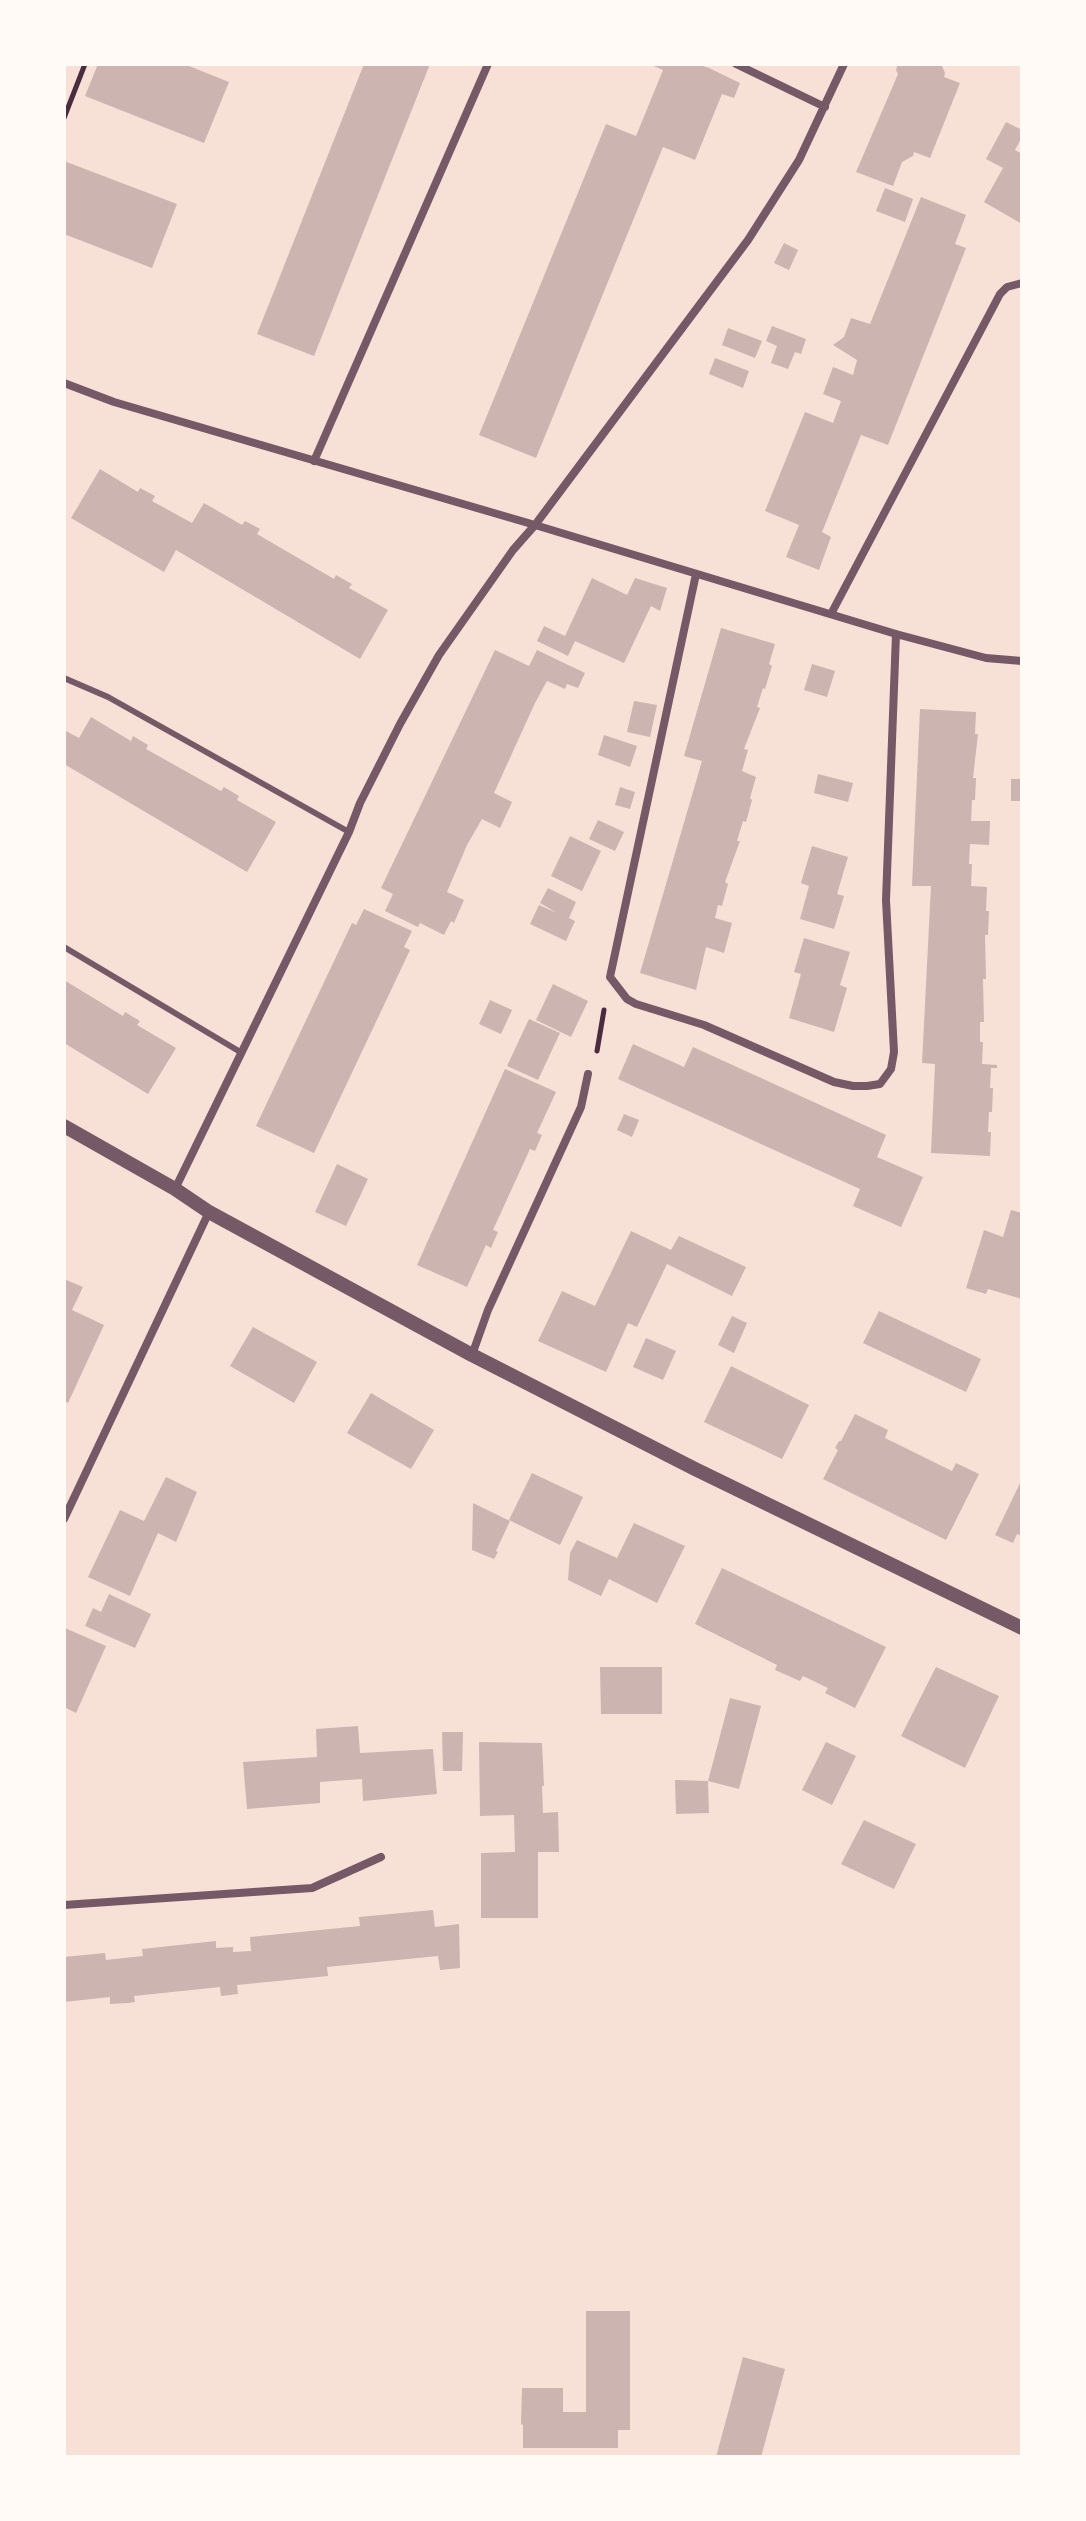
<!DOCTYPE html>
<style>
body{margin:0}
#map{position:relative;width:1086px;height:2521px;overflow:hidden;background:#f7e1d7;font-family:Lora,serif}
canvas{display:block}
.frame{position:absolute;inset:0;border:66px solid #fffaf5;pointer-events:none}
</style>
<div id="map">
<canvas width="1086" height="2521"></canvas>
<div class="frame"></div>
</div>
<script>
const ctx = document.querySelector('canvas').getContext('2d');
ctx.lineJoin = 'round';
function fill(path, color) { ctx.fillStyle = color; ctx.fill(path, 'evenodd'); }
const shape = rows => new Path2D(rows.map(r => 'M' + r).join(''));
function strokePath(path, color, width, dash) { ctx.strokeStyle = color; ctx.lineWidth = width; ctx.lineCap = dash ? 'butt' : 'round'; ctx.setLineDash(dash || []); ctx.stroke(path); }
const building = shape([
 [98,64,184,64,229,82,204,143,85,96],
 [364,64,430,64,314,356,257,334],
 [649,64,696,64,709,68,740,83,734,98,722,94,695,160,663,147,536,458,479,435,606,124,636,136,663,70],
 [898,64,941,64,945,73,944,77,960,83,930,158,914,152,913,156,902,162,893,186,856,172,898,74,896,70],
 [1006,122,1022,130,1022,137,1015,150,1022,154,1022,224,984,202,1003,168,986,159],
 [64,161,177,204,152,268,64,234],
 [885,188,913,199,905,222,876,211],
 [921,197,966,215,955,244,966,248,888,445,861,435,822,532,831,537,819,570,786,557,799,525,765,511,805,412,833,423,841,401,823,394,833,367,853,375,857,360,833,345,844,337,851,318,870,324],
 [784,243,798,250,789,270,774,263],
 [772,326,806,339,801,354,795,352,788,369,771,363,777,346,766,341],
 [728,328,762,341,755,358,722,345],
 [715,358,749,371,743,388,709,374],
 [100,469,138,492,140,488,155,496,152,501,192,523,204,503,242,525,245,521,260,529,257,534,334,579,336,575,352,584,349,588,388,610,360,659,176,550,164,572,71,518],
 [592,578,627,595,635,578,667,588,660,611,651,606,624,663,575,641,568,656,537,641,544,626,565,636],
 [721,628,775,644,769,664,772,666,765,689,763,688,757,707,760,708,744,749,748,750,742,771,756,777,750,798,752,800,746,822,743,821,737,841,740,841,725,882,728,884,722,906,718,905,715,918,732,923,724,953,706,947,696,990,640,973,702,761,684,756],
 [495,650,529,666,537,650,585,673,578,688,567,684,565,689,547,681,535,703,494,793,512,802,500,828,482,819,467,845,447,892,464,900,454,923,451,921,444,935,420,923,418,927,385,911,393,894,381,888],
 [812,664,835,671,827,697,804,690],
 [634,701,657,705,650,737,627,732],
 [920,709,976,712,975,734,978,734,973,778,976,778,975,800,972,800,971,821,990,821,989,845,970,844,969,864,972,864,971,886,987,887,986,911,989,911,988,935,985,935,986,979,983,979,984,1022,980,1022,980,1042,983,1042,982,1064,997,1065,997,1068,991,1068,990,1088,993,1088,992,1112,989,1112,988,1132,991,1132,990,1156,931,1153,935,1064,922,1063,931,886,912,886],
 [91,717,131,741,133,736,148,745,146,749,221,791,224,787,239,796,237,800,276,822,247,872,64,764,64,730,79,738],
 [604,735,637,746,630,767,598,755],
 [818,774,853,783,848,802,814,793],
 [1011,779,1022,779,1022,801,1011,801],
 [620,787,635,792,630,809,615,805],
 [598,820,624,832,615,851,589,839],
 [570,836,601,851,582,891,551,876],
 [812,846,848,857,837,894,844,896,834,929,800,919,809,886,801,883],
 [548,888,576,902,569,918,575,921,566,941,530,924,539,905,557,913,540,903],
 [364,909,412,931,404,947,410,950,314,1153,256,1126,352,923,356,925],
 [804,938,850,952,840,985,847,988,834,1032,789,1018,801,974,794,972],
 [64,980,123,1016,125,1012,140,1021,137,1025,176,1048,148,1094,64,1043],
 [553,984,588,1001,571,1037,536,1020],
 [490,1000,512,1010,501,1034,479,1024],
 [529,1019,560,1033,538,1080,507,1066],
 [633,1044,684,1067,693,1047,886,1135,877,1157,923,1177,901,1227,853,1206,860,1189,618,1079],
 [505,1069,556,1092,537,1133,542,1135,535,1151,530,1149,493,1230,498,1232,491,1248,486,1245,467,1287,417,1265],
 [624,1114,639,1120,632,1137,617,1130],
 [337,1164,368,1179,346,1226,315,1212],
 [1011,1210,1022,1213,1022,1299,988,1289,986,1294,966,1288,984,1230,1003,1237],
 [631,1231,671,1250,679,1236,746,1267,732,1296,667,1264,637,1327,628,1323,606,1372,538,1341,562,1291,595,1306],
 [64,1279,83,1287,72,1310,104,1325,68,1403,64,1401],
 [879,1311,981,1359,966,1392,863,1343],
 [732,1316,747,1323,734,1353,718,1345],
 [253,1327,317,1362,294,1403,230,1366],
 [646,1338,676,1351,663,1380,633,1367],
 [731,1366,809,1405,782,1459,704,1422],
 [371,1393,434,1430,411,1469,347,1433],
 [855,1414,888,1430,885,1438,952,1471,956,1463,979,1474,946,1540,823,1479,838,1450,835,1448,839,1441,841,1441],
 [532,1473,583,1497,560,1545,509,1520],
 [166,1477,197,1492,176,1542,158,1533,130,1596,88,1577,120,1510,144,1521],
 [1022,1479,1022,1536,1017,1534,1013,1543,995,1535],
 [473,1503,510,1521,496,1551,498,1552,494,1559,472,1550],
 [634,1523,685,1546,657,1603,609,1579,601,1596,568,1580,570,1553,577,1540,617,1558],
 [722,1568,886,1647,855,1708,825,1693,828,1688,803,1676,800,1681,775,1670,777,1665,695,1624],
 [109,1594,151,1614,135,1648,85,1626,93,1608,101,1612],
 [65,1628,106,1646,76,1713,64,1707],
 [600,1667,662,1667,662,1714,601,1714],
 [936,1667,999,1696,965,1768,901,1736],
 [730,1698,761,1706,739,1789,708,1781,709,1813,676,1814,675,1780,708,1781],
 [358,1726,360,1753,433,1749,437,1794,363,1801,362,1779,320,1782,320,1803,247,1809,243,1762,317,1757,316,1729],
 [442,1732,463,1732,462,1771,443,1771],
 [479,1742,542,1743,544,1786,542,1786,543,1813,558,1812,559,1852,538,1852,538,1918,481,1918,481,1853,515,1852,514,1815,480,1816],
 [826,1742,856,1756,832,1805,802,1790],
 [864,1820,916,1844,894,1889,841,1864],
 [433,1910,435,1927,459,1924,460,1968,440,1970,438,1956,327,1967,328,1976,237,1985,238,1994,221,1996,220,1987,134,1996,135,2002,128,2003,110,2004,110,1997,64,2002,64,1957,105,1953,106,1960,124,1958,143,1956,142,1949,216,1941,216,1948,233,1947,233,1952,251,1951,250,1937,360,1926,359,1917],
 [586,2311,630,2311,630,2430,618,2430,618,2448,523,2448,523,2425,521,2424,522,2388,563,2388,563,2412,586,2412],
 [743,2357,785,2369,761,2457,716,2457]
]);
const path = shape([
 [64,118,85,64],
 [597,1051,604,1010]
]);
const service = shape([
 [64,678,108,697,349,832],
 [64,947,242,1053]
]);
const minor = shape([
 [736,64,825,107],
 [64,383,114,402,535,525,896,634,986,658,1022,661],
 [314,461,488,64],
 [696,574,610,977,627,999,636,1004,704,1025,834,1082,853,1086,867,1086,880,1084,891,1069,894,1052,886,900,896,634],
 [831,614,1000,294,1007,287,1022,283],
 [175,1189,349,832,360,803,400,724,439,655,513,550,535,525,748,240,799,160,844,64],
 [472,1355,488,1310,581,1107,588,1074],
 [64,1519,209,1212],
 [64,1905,312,1888,381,1857]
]);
const tertiary = shape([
 [64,1126,175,1189,209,1212,472,1355,695,1469,1022,1628]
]);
fill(building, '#ccb4b1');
strokePath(path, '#4a2c40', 5);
strokePath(service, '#755966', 6);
strokePath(minor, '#755966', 8);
strokePath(tertiary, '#755966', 14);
</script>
